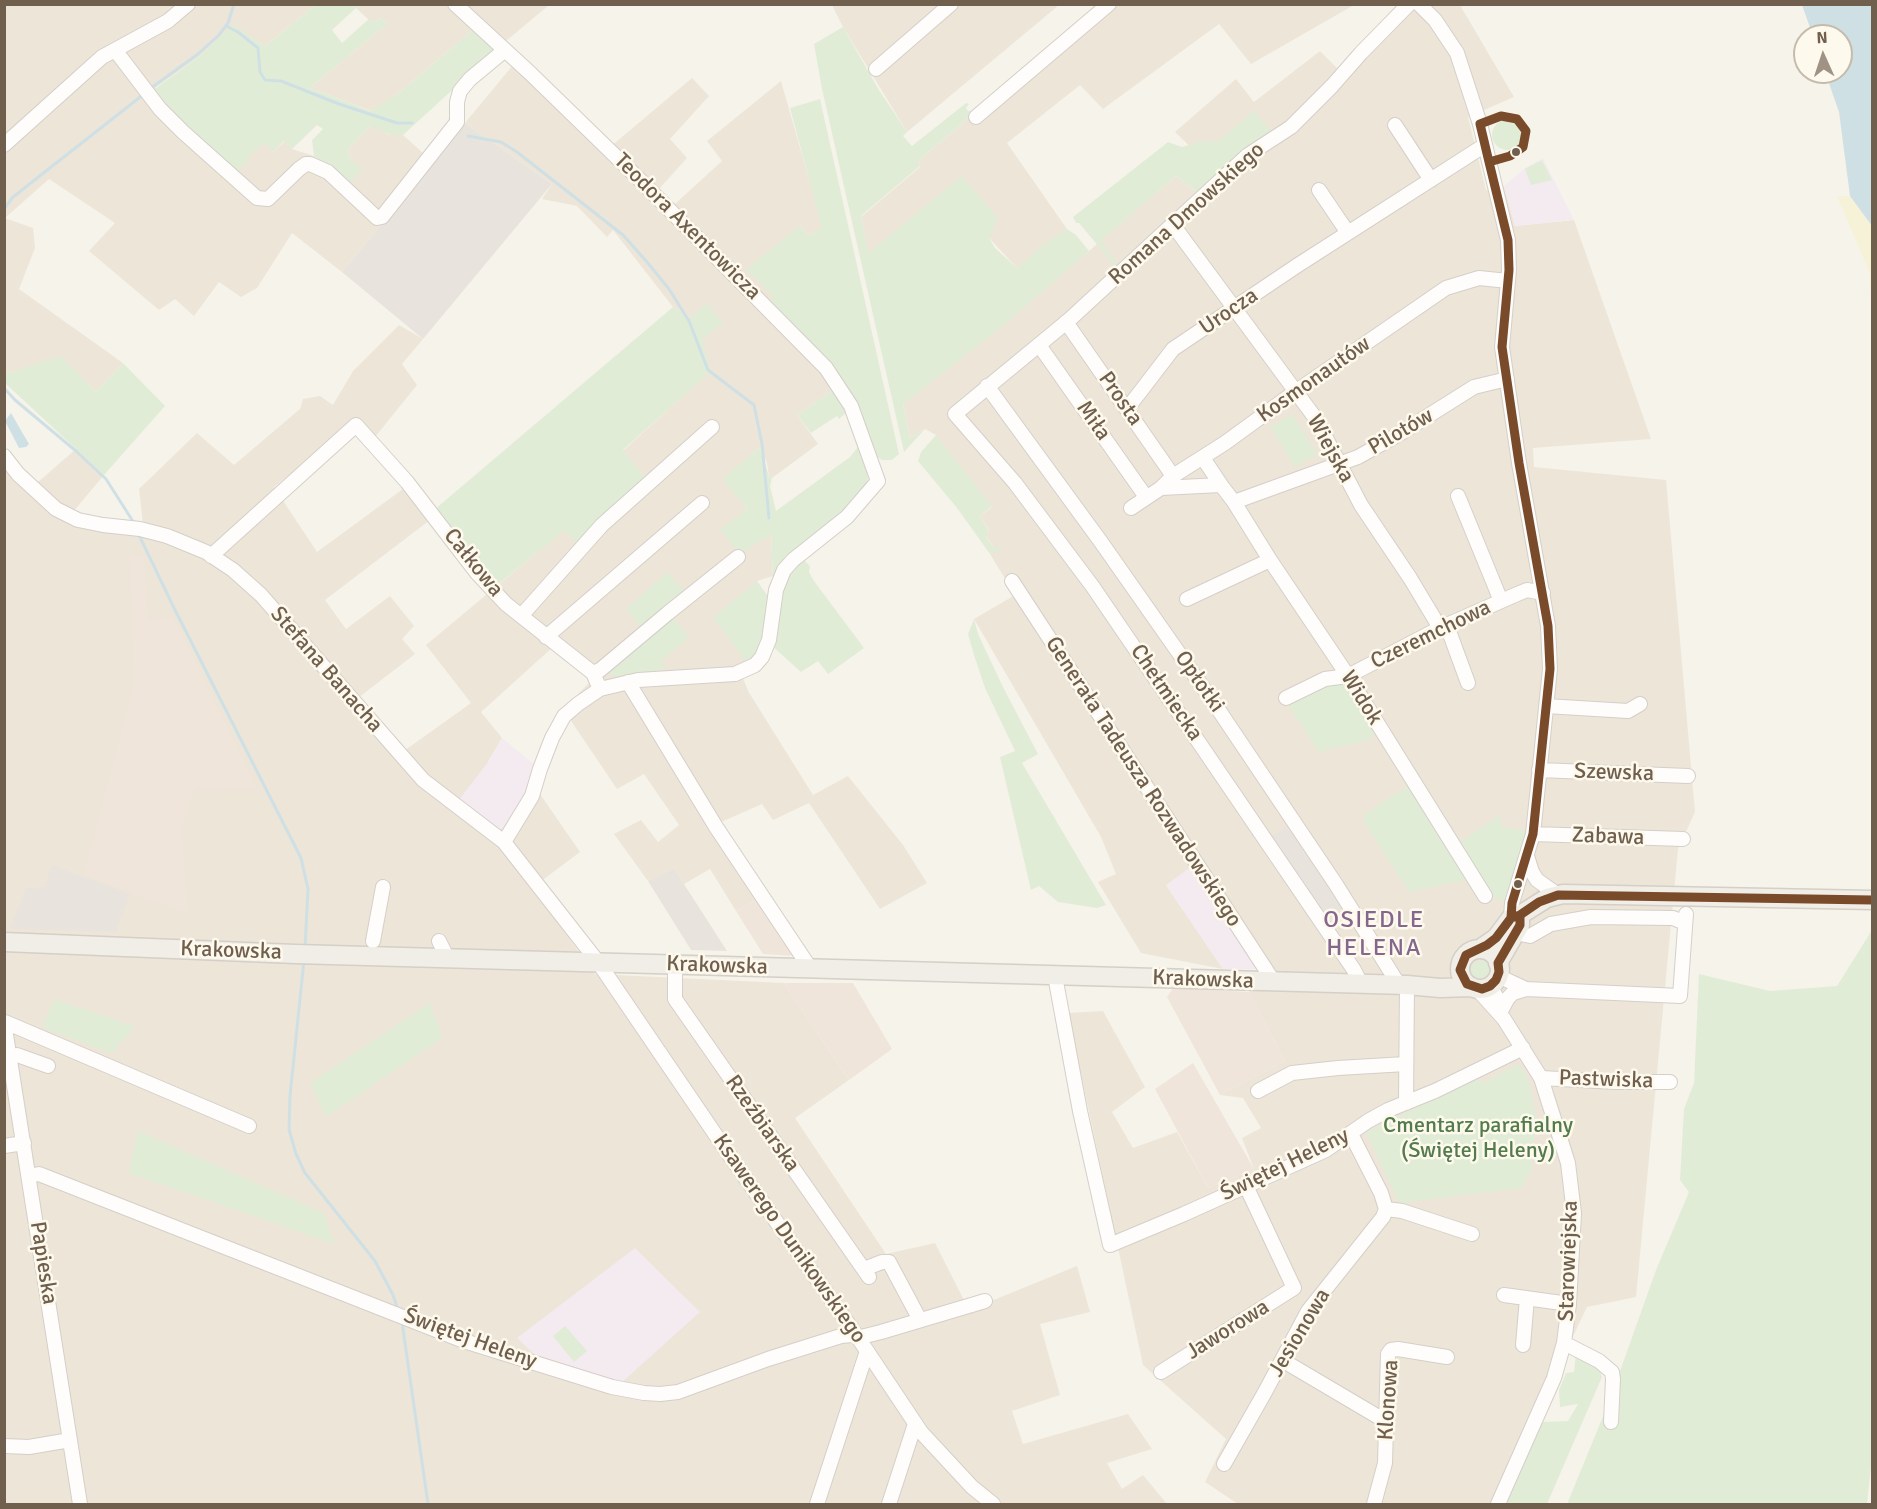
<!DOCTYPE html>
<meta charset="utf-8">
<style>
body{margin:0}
#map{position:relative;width:1877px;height:1509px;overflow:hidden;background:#f6f3eb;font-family:Signika,sans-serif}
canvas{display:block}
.frame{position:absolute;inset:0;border:6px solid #715f4e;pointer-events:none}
.north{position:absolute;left:1793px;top:24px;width:60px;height:60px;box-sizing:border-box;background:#fdf9ed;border:2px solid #c5bbad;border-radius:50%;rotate:357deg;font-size:16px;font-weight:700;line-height:24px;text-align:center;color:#715f4e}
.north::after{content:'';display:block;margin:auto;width:21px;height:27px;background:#a09385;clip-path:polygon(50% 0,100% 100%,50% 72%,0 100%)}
</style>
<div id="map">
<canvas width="1877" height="1509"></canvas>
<div class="frame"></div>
<div class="north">N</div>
</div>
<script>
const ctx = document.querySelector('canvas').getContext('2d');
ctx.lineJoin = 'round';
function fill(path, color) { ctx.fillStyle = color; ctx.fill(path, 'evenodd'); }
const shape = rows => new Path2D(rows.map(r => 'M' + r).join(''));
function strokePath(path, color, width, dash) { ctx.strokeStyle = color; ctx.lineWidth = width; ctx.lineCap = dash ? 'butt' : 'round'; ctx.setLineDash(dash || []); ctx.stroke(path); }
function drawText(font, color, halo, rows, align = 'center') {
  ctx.font = font + ' Signika,sans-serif'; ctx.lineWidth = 5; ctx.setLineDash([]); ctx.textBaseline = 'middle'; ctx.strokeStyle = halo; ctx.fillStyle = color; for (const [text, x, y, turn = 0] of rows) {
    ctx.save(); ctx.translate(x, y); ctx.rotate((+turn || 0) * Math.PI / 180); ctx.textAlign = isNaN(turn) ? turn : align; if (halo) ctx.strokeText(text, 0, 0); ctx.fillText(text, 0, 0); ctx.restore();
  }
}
const residential = shape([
 [4,5,315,5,265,46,233,25,200,56,155,88,265,143,273,152,285,141,292,149,314,156,347,189,351,160,347,151,371,125,390,135,403,135,433,162,342,272,292,233,257,288,241,297,219,282,194,316,175,299,159,310,89,251,115,223,49,179,5,218,33,228,35,248,19,289,123,363,96,392,61,357,5,374],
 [363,5,549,5,506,41,494,45,474,29,401,91,372,111,310,88,387,24,381,18,374,22,370,19,369,20,356,8],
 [832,5,1059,5,907,132,843,27],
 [1103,5,1354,5,1251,64,1219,24,1103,109,1080,85,1007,143,1067,229,1017,268,989,238,868,254,861,217,920,167,919,160],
 [1398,5,1460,5,1514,97,1468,117,1486,190,1504,186,1515,226,1574,220,1651,439,1533,448,1534,467,1666,480,1695,812,1678,849,1636,1297,1587,1307,1493,1504,1238,1504,1205,1482,1226,1439,1143,1365,1068,1013,1103,1011,1145,1087,1112,1112,1133,1148,1177,1132,1208,1188,1254,1169,1242,1138,1261,1128,1243,1098,1220,1095,1285,1061,1249,992,1261,969,1166,885,1223,969,1141,953,1098,882,1116,874,1101,837,974,619,1015,595,990,554,994,548,986,536,989,530,980,516,992,507,936,435,925,429,910,438,903,404,1089,251,1176,176,1197,192,1265,133,1201,157,1175,132,1236,79,1254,102,1320,51,1338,69],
 [513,65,603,153,692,78,709,96,670,139,687,158,659,189,675,204,722,161,707,141,781,81,823,228,808,235,800,226,773,297,770,300,787,318,836,388,797,415,818,444,772,478,769,476,767,463,760,447,723,479,747,509,721,530,771,534,773,576,757,581,748,665,743,678,748,691,813,795,848,776,903,845,927,883,880,909,809,803,773,820,762,804,712,826,759,898,736,911,710,869,684,884,674,868,648,881,614,834,641,820,658,842,679,825,644,774,617,789,563,709,591,681,553,647,481,712,502,738,488,762,527,790,540,794,580,852,532,888,595,974,784,983,849,1080,795,1118,886,1254,935,1243,969,1310,1077,1266,1090,1312,1040,1324,1060,1395,1012,1411,1023,1444,1128,1414,1152,1449,1107,1463,1122,1489,1143,1475,1167,1504,5,1504,4,449,38,482,76,449,104,475,73,512,143,524,139,489,197,433,234,465,300,409,303,399,320,396,333,405,353,371,399,325,423,339,402,364,417,385,375,437,358,418,274,487,317,552,407,486,430,520,325,600,346,629,390,596,414,626,402,639,415,654,358,698,404,751,471,703,426,645,564,530,578,543,648,481,623,451,710,371,691,317,673,307,613,230,607,237,577,206,542,199,552,184,465,123]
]);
const commercial = shape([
 [130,554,144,557,148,620,173,617,257,788,195,789,181,830,188,914,84,875,134,684],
 [759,898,797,956,763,954,736,911],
 [784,983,853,983,892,1049,849,1080],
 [1173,988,1249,992,1285,1061,1220,1095,1167,997],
 [1193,1063,1254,1169,1208,1188,1155,1089]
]);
const industrial = shape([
 [465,123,552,184,423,339,342,272],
 [1293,823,1345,905,1325,918,1269,838],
 [51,865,130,894,116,932,10,929,26,888,45,887],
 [674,868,684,884,727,951,691,950,648,881]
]);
const education = shape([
 [1543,158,1574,220,1515,226,1504,186,1525,168],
 [502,738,534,764,527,790,513,819,500,831,458,801,488,762],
 [1192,866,1261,969,1223,969,1166,885],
 [635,1248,700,1312,621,1383,534,1354,517,1338]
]);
const green = shape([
 [315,5,363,5,356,8,332,30,342,43,370,18,374,22,381,18,387,24,310,88,371,111,401,91,474,29,494,45,494,52,403,135,391,135,370,126,347,151,351,160,362,168,347,189,314,156,312,140,323,129,317,125,292,149,284,141,273,152,264,143,248,157,249,160,235,173,204,148,152,91,200,56,233,24,265,46],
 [843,27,879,90,907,132,903,136,912,146,966,103,969,104,966,108,968,111,977,111,919,160,920,166,861,216,868,253,962,176,998,218,989,238,995,248,1017,268,1038,249,1067,229,1076,235,1089,251,999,329,903,404,910,438,925,429,904,452,822,89,814,44],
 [820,99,899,454,892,460,882,460,872,453,866,438,787,318,770,300,773,296,746,269,800,226,808,235,822,228,790,108],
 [1254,111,1273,133,1242,153,1197,192,1176,176,1101,241,1118,265,1115,266,1079,223,1076,223,1073,217,1168,142,1182,147,1202,141,1216,142],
 '1492 135a15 15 0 1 1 30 0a15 15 0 1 1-30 0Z',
 [1542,160,1552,180,1531,185,1525,169],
 [707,303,723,323,702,339,711,371,623,450,648,481,578,544,564,531,496,586,434,510,673,307,691,317],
 [61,356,96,392,123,363,165,406,104,475,5,383,5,374],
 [836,388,848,411,839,419,837,416,811,433,797,415],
 [1292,414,1317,454,1295,467,1270,427],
 [849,417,866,462,868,479,863,490,847,507,795,553,773,576,771,534,739,555,720,529,747,509,722,479,760,447,769,476,772,478,770,486,776,511,850,457,858,447,848,421],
 [936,435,992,506,980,516,989,531,986,537,994,548,998,546,1001,549,996,553,993,551,990,554,957,508,918,461,921,452],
 [801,557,810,566,809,572,814,581,864,648,828,674,818,661,801,672,771,645,782,582],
 [667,572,687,593,642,629,626,609],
 [757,581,770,599,760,652,748,665,713,617],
 [670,615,689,637,661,662,666,669,613,676,604,670],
 [974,619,978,634,1003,687,1038,754,1022,763,1106,905,1097,908,1058,902,1039,886,1031,890,1000,757,1015,751,985,688,974,655,968,634],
 [1339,679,1347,682,1376,729,1371,739,1319,752,1287,703],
 [1408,786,1411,786,1471,879,1409,892,1364,822,1364,817,1365,814],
 [1500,815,1501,827,1526,831,1524,845,1512,877,1505,902,1487,895,1457,844],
 [1872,930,1872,1457,1867,1504,1567,1504,1609,1402,1656,1270,1689,1192,1680,1180,1684,1109,1694,1083,1699,974,1770,991,1837,986],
 [1488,958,1494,961,1494,974,1484,982,1473,980,1470,974,1470,967,1472,964],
 [54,999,135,1026,112,1053,42,1028],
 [430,1003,442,1038,326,1117,310,1083],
 [1519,1064,1529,1081,1536,1117,1531,1172,1521,1188,1399,1203,1366,1132,1476,1079,1483,1083],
 [138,1131,324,1213,334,1244,129,1173],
 [565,1326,587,1351,574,1362,553,1336],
 [1576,1352,1599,1368,1602,1377,1547,1504,1506,1504,1542,1422,1568,1421,1578,1404,1560,1407,1559,1390,1566,1373,1574,1372]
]);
const sand = shape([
 [1837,196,1850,196,1872,226,1872,310,1869,271]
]);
const water = shape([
 [1802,5,1872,5,1872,226,1850,196,1839,112,1825,72,1841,72,1841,36,1813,36],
 [11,413,29,444,26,447,19,448,5,421]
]);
const stream = shape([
 [226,26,238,32,258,48,260,72,265,80,281,81,339,104,397,123,412,123],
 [151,88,198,54,219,35,228,23,234,4],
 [468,136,501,142,517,152,623,235,647,262,669,289,689,321,708,370,754,405,762,444,769,518],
 [4,209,13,197,144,94],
 [4,388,15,400,76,451,106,479,134,523],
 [139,535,174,608,301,858,308,889,305,948],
 [304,960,290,1096,289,1129,292,1140,296,1154,305,1173,375,1261,393,1295,398,1310],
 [402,1322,428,1504]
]);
const minor = shape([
 [455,4,530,73,638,178,826,368,851,406,878,481,847,517,793,560,784,570,776,590,769,640,762,657,755,665,735,674,638,680,600,689,578,704,564,716,552,738,540,769,532,796,504,842],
 [1419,4,1435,20,1457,53,1480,124,1508,240,1509,270,1502,347,1519,463,1548,626,1550,669,1533,834,1512,903,1511,918],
 [115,50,160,109,183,132,257,198,268,199,299,169,306,164,310,164,328,172,377,218,382,217,457,122,457,102,460,91,470,79,505,50],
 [876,69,951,4],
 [976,117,1109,4],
 [1395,125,1431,180],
 [4,145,102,57,168,21,188,4],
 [1319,190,1348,233],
 [1173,225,1316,419,1361,505,1410,578,1440,628,1450,634,1468,683],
 [1066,322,1173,476],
 [1039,345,1146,497],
 [987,386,1101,542,1216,706,1335,883,1399,985],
 [1127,409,1173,349,1298,265,1485,145],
 [4,456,18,474,56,509,78,520,103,525,140,529,167,536,206,552,233,570,261,595,423,780,504,842,598,962,730,1156,857,1336,921,1432,972,1487,993,1504],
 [1203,458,1221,485],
 [1161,488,1221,485,1234,502,1358,457,1401,433,1474,387,1507,379],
 [1458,496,1501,601],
 [1234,502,1270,560,1348,676,1485,896],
 [1131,508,1161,488,1173,476,1225,443,1295,392,1446,288,1479,278,1508,281],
 [211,556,356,425,407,482,477,573,506,604,593,673,600,689],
 [1012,581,1274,982],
 [1187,599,1270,560],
 [521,616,602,525,712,427],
 [546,637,702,503],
 [593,673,600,670,668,613,738,557],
 [628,682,716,827,810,968],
 [1286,698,1325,679,1348,676,1440,628,1515,595,1527,590,1543,593],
 [1546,706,1628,711,1640,704],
 [1539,770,1688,776],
 [1533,834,1683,839],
 [1527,856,1532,872,1537,880,1558,895],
 [1516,933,1530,936,1551,924,1591,917,1673,918,1685,923],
 [373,941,383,887],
 [439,941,444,951],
 [675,965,675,999,869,1277],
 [1055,976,1080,1111,1110,1245,1184,1214,1326,1150,1368,1121,1388,1110,1435,1091,1523,1048],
 [1498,976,1526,989,1680,996,1686,914],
 [1361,984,1354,970,1093,587,1015,483,955,414,1069,320,1248,155,1291,127,1332,86,1361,53,1409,4],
 [1490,986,1501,1005],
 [1477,989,1504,1019,1541,1078,1568,1163,1574,1213,1569,1304,1564,1343,1554,1378,1498,1504],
 [1502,1009,1508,998,1513,993,1526,989],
 [4,1022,80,1504],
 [5,1022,249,1126],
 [17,1055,48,1066],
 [1541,1078,1617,1082,1670,1082],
 [1258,1091,1292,1073,1338,1068,1406,1064],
 [1406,1103,1407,985],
 [4,1146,24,1143],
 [29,1176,39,1174,464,1341,612,1387,644,1393,660,1394,678,1392,768,1359,841,1336,853,1335,861,1337,881,1332,985,1301],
 [1386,1209,1402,1211,1472,1234],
 [864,1269,882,1262,889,1262,920,1320],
 [1504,1295,1569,1304],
 [1564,1343,1599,1361,1612,1372,1613,1379,1611,1422],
 [1523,1345,1527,1298],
 [1282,1360,1387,1422],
 [1161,1372,1294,1288,1246,1186],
 [4,1446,29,1447,70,1440],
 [1224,1464,1265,1392,1308,1311,1383,1217,1386,1209,1381,1193,1351,1134],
 [817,1504,867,1351],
 [889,1504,915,1424],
 [1374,1504,1385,1463,1388,1354,1391,1350,1398,1349,1447,1357]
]);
const major = shape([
 [4,942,295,954,1407,985,1440,988,1472,987],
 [1480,949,1496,938,1511,918,1520,915,1547,898,1563,894,1872,900],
 '1460 969a20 20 0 1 1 40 0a20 20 0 1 1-40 0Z',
 [1498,963,1520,925,1520,915]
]);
const bus1 = shape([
 [1501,116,1517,119,1526,131,1523,147,1510,156,1489,162,1480,124,1501,116],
 [1489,162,1508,240,1509,270,1502,347,1519,463,1548,626,1550,669,1533,834,1512,903,1511,918],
 [1520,915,1520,925,1498,963,1499,972,1496,980,1490,986,1482,989,1467,984,1460,970,1466,955,1487,945,1496,938,1511,918,1520,915],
 [1520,915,1539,902,1558,895,1872,900]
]);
const markers = [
 [1516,152,5,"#715f4e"],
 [1518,884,5,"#715f4e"]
];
const streetNames = [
 ["Romana Dmowskiego",1187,214,-42],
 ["Teodora Axentowicza",687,227,45],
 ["Urocza",1229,312,-34],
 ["Kosmonautów",1314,380,-35],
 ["Prosta",1120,399,55],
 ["Miła",1093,421,55],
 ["Pilotów",1401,432,-30],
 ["Wiejska",1330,449,61],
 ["Całkowa",473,563,51],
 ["Czeremchowa",1431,635,-26],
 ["Stefana Banacha",326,670,49],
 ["Opłotki",1199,682,55],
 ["Chełmiecka",1166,693,56],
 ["Widok",1361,698,58],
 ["Szewska",1614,773,2],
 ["Generała Tadeusza Rozwadowskiego",1143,782,57],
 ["Zabawa",1608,837,2],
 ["Krakowska",231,951,2],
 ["Krakowska",717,966,2],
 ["Krakowska",1203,980,2],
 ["Pastwiska",1606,1080,2],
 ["Rzeźbiarska",762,1124,55],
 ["Świętej Heleny",1285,1165,-26],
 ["Ksawerego Dunikowskiego",789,1239,55],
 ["Starowiejska",1569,1261,-88],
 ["Papieska",43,1263,81],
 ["Jaworowa",1228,1330,-32],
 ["Jesionowa",1300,1333,-59],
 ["Świętej Heleny",470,1339,20],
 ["Klonowa",1389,1400,-86]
];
const parkNames = [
 ["Cmentarz parafialny",1478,1126],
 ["(Świętej Heleny)",1478,1151]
];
const neighbourhoodNames = [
 ["OSIEDLE",1374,921],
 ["HELENA",1374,949]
];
fill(residential, '#ede5d8');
fill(commercial, '#f0e5da');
fill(industrial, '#e8e4dd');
fill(education, '#f4ebf1');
fill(green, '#e1ecd7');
fill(sand, '#f6f2d7');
fill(water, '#cfe0e5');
strokePath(stream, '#cfe0e5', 3);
strokePath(minor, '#d4cfc8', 16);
strokePath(major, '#d4cfc7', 21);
strokePath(minor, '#fefdfc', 14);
strokePath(major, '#f1eee7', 18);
strokePath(bus1, '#7a4b2a', 9);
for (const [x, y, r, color] of markers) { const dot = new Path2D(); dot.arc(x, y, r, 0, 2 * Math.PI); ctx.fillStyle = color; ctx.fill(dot); strokePath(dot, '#fdf9ed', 2); }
drawText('22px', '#715f4e', '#fdf9ed', streetNames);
drawText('22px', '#537b4b', '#fdf9ed', parkNames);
ctx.letterSpacing = '1.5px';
drawText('24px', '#85668d', '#fdf9ed', neighbourhoodNames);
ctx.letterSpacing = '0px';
</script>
